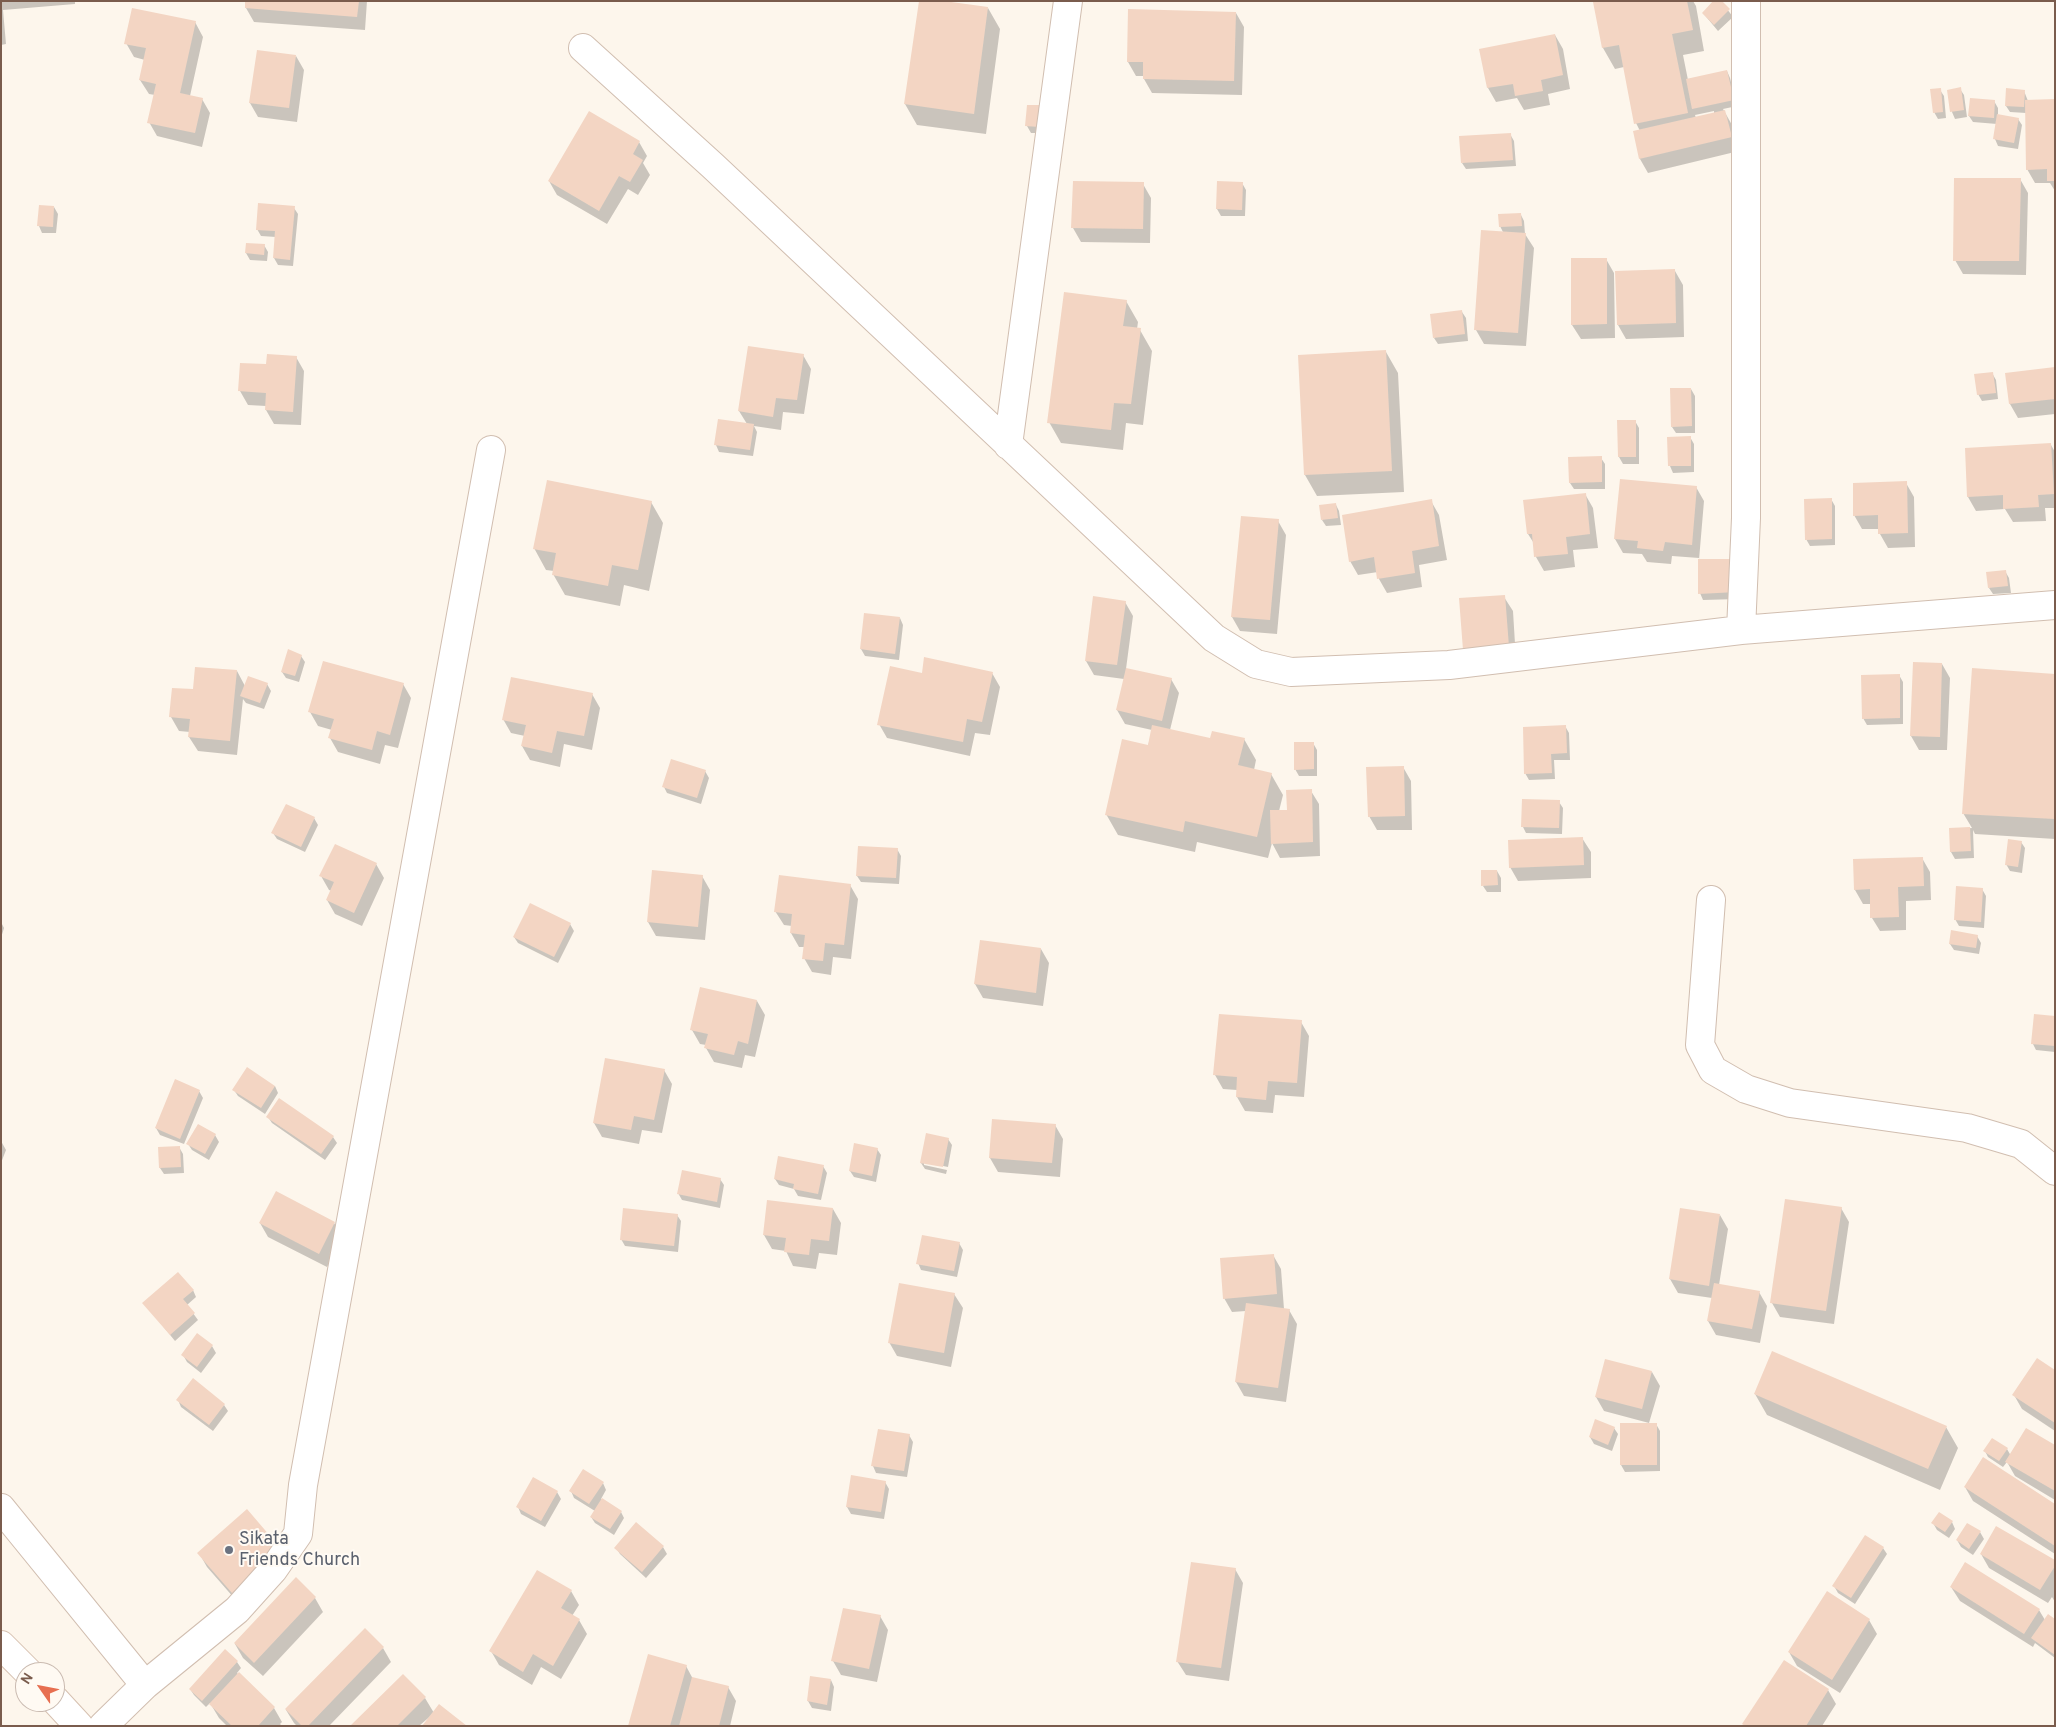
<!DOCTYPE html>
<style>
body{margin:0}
#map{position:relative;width:2056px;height:1727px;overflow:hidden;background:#fdf6ec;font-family:Overpass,sans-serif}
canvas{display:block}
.frame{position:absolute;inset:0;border:2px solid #7a5c4d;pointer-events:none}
.north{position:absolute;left:15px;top:1662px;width:50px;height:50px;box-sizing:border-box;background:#fffaf3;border:1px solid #cabbb1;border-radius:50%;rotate:303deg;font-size:14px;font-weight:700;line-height:20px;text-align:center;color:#7a5c4d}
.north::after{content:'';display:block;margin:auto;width:18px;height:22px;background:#e76f51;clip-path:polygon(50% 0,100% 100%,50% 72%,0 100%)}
</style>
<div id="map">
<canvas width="2056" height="1727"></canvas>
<div class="frame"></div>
<div class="north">N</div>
</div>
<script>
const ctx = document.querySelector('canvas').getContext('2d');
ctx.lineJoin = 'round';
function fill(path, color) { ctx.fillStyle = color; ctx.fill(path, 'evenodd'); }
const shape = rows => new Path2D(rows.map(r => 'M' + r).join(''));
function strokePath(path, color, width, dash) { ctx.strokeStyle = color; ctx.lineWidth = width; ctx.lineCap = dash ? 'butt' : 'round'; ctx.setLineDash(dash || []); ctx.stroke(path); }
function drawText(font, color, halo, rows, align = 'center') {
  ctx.font = font + ' Overpass,sans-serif'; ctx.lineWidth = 4; ctx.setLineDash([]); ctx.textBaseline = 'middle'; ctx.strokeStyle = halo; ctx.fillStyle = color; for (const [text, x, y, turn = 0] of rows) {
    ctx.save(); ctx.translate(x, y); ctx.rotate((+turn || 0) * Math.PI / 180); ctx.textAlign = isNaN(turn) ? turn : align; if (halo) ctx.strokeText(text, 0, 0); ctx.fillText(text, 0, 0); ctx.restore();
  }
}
const shadow = shape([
 [1,1,75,1,75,4,3,10,6,44,1,45],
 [247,1,367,1,365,30,254,22,246,8],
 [1604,1,1693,1,1696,6,1704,51,1683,55,1688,80,1727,71,1730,78,1737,106,1723,109,1732,125,1739,151,1648,173,1640,159,1634,132,1640,131,1636,123,1624,67,1615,69,1603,48],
 [1714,111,1714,114,1696,118,1695,115],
 [1721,1,1733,17,1718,31,1703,13],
 [988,8,1000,29,986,134,917,125,905,104],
 [1236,13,1244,27,1242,95,1152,93,1144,79,1144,76,1136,76,1128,62],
 [195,22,203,37,190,96,202,99,210,113,202,147,157,136,149,122,155,95,149,94,140,80,145,60,134,57,126,43],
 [1555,35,1563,49,1570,89,1548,94,1550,105,1524,110,1517,98,1496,102,1488,88,1480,50],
 [296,56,304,70,297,122,258,117,250,103],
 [1960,89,1964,95,1967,117,1955,119,1952,112,1948,91],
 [1940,90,1944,96,1946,118,1938,119,1934,112],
 [2024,91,2028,101,2055,100,2055,191,2050,183,2035,183,2027,169,2026,113,2010,112,2006,106],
 [1994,101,1998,108,1998,115,2018,119,2022,125,2018,149,1998,146,1995,139,1997,124,1973,122,1969,116],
 [1028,106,1043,133,1031,133,1027,126],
 [1510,134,1514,141,1516,166,1466,169,1462,163],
 [639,142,647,156,643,163,650,175,638,195,628,189,607,224,557,195,549,181],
 [2020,179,2028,193,2026,275,1963,274,1955,260],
 [1242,183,1246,190,1245,216,1221,216,1217,209],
 [1143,184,1151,198,1150,243,1081,242,1073,228],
 [54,207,58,214,56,233,42,233,39,226],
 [294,208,298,214,293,266,278,265,274,258,276,237,261,236,257,229],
 [1521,215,1524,221,1525,234,1534,248,1526,346,1484,344,1476,330,1503,232,1500,226],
 [264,245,268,252,267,261,250,260,246,253],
 [1606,259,1614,273,1615,338,1581,339,1572,325],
 [1675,271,1683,285,1684,337,1626,339,1618,325],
 [1126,301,1138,322,1137,329,1140,330,1152,351,1143,425,1126,423,1123,450,1061,443,1049,422],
 [1462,312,1466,318,1468,341,1438,344,1434,338],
 [1386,352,1398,373,1404,492,1317,496,1305,475,1299,356],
 [803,355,811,369,804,414,783,412,781,430,754,426,757,432,753,456,719,452,716,445,747,424,739,411],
 [296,357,304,371,301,425,274,424,266,410,266,406,248,405,240,391,268,365],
 [2055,368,2055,414,2018,418,2010,404,2007,374],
 [1992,373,1996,380,1998,399,1982,401,1978,394],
 [1691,389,1695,396,1695,433,1676,433,1672,427],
 [1635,421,1639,428,1639,464,1623,464,1619,457,1618,422],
 [1690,437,1694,444,1694,472,1673,473,1670,466],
 [2051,445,2055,452,2055,508,2045,508,2046,521,2013,522,2005,509,1976,511,1968,497,1966,449],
 [1601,458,1605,464,1605,489,1574,489,1570,483],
 [1906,483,1914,497,1915,547,1888,548,1880,534,1880,529,1862,529,1854,515],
 [1696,487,1704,501,1699,560,1739,599,1703,600,1700,593,1699,558,1672,556,1671,564,1647,562,1642,554,1623,553,1615,539],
 [1585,494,1593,508,1598,548,1573,550,1575,567,1544,571,1536,557,1535,545,1528,534],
 [1831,499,1835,506,1835,545,1810,546,1806,539],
 [1431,501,1439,515,1447,560,1419,565,1422,587,1387,593,1379,579,1378,572,1358,575,1350,561],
 [651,502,663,523,649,591,624,585,620,606,565,595,553,574,554,571,546,570,534,548],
 [1336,505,1339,511,1341,525,1326,526,1322,520],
 [1278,521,1286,535,1277,634,1240,631,1232,617],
 [2005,571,2009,578,2011,593,1993,594,1989,588],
 [1504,597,1513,611,1516,660,1472,664],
 [1125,602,1133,616,1126,669,1171,679,1179,693,1170,730,1211,739,1244,739,1256,760,1254,770,1271,774,1283,795,1279,811,1288,811,1311,791,1319,804,1320,856,1280,858,1272,843,1268,858,1197,842,1195,852,1118,835,1106,814,1148,746,1152,730,1125,724,1117,710,1124,679,1094,675,1086,661],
 [900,618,903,625,899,660,865,656,861,649],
 [301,656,305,662,299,682,286,678,282,672],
 [1914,663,1942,664,1950,678,1947,750,1919,750,1911,736],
 [237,671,245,686,267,684,271,691,264,709,246,703,243,699,237,755,198,751,189,737,190,732,179,731,171,717,194,691],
 [992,673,1000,687,990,735,975,733,970,756,887,738,879,724,923,674],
 [1899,675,1903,682,1903,724,1867,725,1863,718],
 [2055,675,2055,839,1975,834,1973,830,1974,858,1955,859,1951,852,1951,829,1972,828,1963,813],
 [403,684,411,698,398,748,385,745,380,764,338,752,330,738,332,730,318,726,310,712],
 [592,694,600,708,592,750,564,744,560,767,530,760,522,746,525,736,511,733,503,719],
 [1565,726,1569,733,1570,760,1554,760,1555,779,1529,780,1525,773],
 [1313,743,1317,750,1317,776,1299,776,1295,769],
 [1403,767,1411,781,1412,830,1377,830,1369,816],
 [705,771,709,778,701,804,667,793,664,787],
 [1559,802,1563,808,1562,834,1526,833,1523,827],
 [314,818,318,825,305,852,277,839,273,833],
 [1582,838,1591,852,1591,878,1518,881,1510,867],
 [2021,842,2025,848,2022,873,2010,871,2006,864],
 [897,849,901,856,899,884,861,882,857,876],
 [1922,858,1930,872,1931,900,1906,901,1906,930,1880,931,1872,918,1871,904,1863,904,1855,890,1854,861],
 [376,864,384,878,362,926,335,914,327,900,332,891,329,890,321,876],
 [1497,871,1501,878,1501,892,1487,892,1483,886],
 [702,876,710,890,705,940,656,936,648,922],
 [850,885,858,899,851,959,833,957,831,975,812,972,804,958,805,947,799,947,791,933,792,926,784,925,775,911],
 [1982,889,1986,896,1984,928,1959,926,1955,919],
 [1,922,4,928,1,938],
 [570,924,574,931,558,963,518,943,514,937],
 [1977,936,1981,943,1979,954,1954,950,1950,944],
 [981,941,1041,949,1049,963,1043,1006,983,998,975,984],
 [757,1001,765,1015,755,1057,745,1055,742,1068,714,1062,706,1048,706,1045,700,1044,692,1030],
 [2055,1017,2055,1052,2036,1050,2033,1044],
 [1301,1022,1309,1036,1304,1097,1275,1095,1273,1113,1245,1111,1237,1097,1237,1090,1223,1089,1215,1075],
 [664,1070,672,1084,662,1133,642,1130,639,1144,602,1137,594,1123],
 [275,1086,278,1093,265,1114,238,1096,234,1090],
 [199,1091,203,1098,184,1144,160,1135,156,1128],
 [268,1117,333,1137,337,1143,325,1160,272,1123],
 [1055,1125,1063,1139,1060,1177,998,1172,990,1158],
 [215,1135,219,1142,209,1160,192,1150,188,1144],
 [948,1139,952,1145,948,1167,924,1162,924,1165,947,1170,946,1174,925,1169,921,1163],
 [1,1141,6,1150,1,1163],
 [179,1147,183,1154,184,1173,164,1174,160,1168],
 [877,1149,881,1155,876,1182,854,1177,850,1171],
 [823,1166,827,1173,821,1200,798,1196,794,1189,779,1185,775,1179],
 [720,1179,724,1185,720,1208,682,1200,678,1193],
 [1841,1208,1849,1222,1834,1324,1780,1317,1772,1303],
 [833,1209,841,1223,837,1255,819,1253,816,1269,793,1266,786,1251,772,1249,764,1235],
 [677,1215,681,1221,678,1252,625,1246,621,1239],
 [1720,1215,1728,1229,1719,1285,1759,1292,1767,1306,1760,1343,1716,1335,1708,1321,1712,1298,1678,1293,1670,1279],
 [260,1223,334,1223,343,1237,327,1267,268,1237],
 [959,1243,963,1250,957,1277,921,1270,918,1263],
 [1273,1255,1281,1269,1284,1309,1289,1310,1297,1324,1286,1402,1244,1396,1236,1382,1246,1311,1232,1312,1224,1298],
 [193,1290,196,1297,187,1305,198,1320,175,1341,144,1303],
 [954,1294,963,1308,951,1367,897,1356,889,1342],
 [197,1335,212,1346,216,1353,201,1373,187,1362,183,1355],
 [1652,1372,1660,1386,1649,1423,1604,1411,1596,1397],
 [2055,1372,2055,1431,2022,1409,2014,1395],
 [1755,1394,1946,1427,1958,1448,1940,1490,1767,1415],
 [178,1400,224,1405,228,1411,213,1431,181,1407],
 [1656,1424,1660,1431,1660,1471,1625,1472,1621,1465,1621,1425],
 [1614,1428,1618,1434,1612,1451,1594,1444,1590,1437],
 [909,1435,913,1442,907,1477,876,1473,873,1466],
 [2055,1447,2055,1500,2015,1476,2007,1462,2003,1467,1988,1457,1985,1451,2007,1449,2011,1456],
 [885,1482,889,1489,884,1519,851,1514,847,1507],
 [603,1483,606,1490,601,1499,621,1512,624,1518,614,1535,595,1523,591,1517,595,1511,574,1498,571,1491],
 [1965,1487,2055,1506,2055,1554,1973,1501],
 [557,1492,561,1499,545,1527,521,1514,518,1507],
 [247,1511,241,1606,207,1567,199,1553],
 [1952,1522,1955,1529,1949,1538,1937,1530,1933,1523],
 [1980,1532,1984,1539,1973,1555,1961,1547,1957,1540],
 [663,1547,667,1554,646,1578,620,1554,616,1548],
 [1883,1548,1887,1554,1855,1604,1838,1593,1834,1586],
 [1981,1554,2055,1561,2055,1602,2052,1597,2048,1603,1989,1568],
 [1235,1569,1243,1583,1229,1681,1186,1675,1177,1661],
 [296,1579,315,1598,323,1612,263,1676,243,1658,235,1644],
 [1951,1587,2039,1610,2045,1620,2055,1620,2055,1658,2035,1643,2033,1647,1960,1601],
 [571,1591,579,1605,572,1616,579,1620,587,1634,561,1679,541,1667,532,1685,499,1665,491,1651],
 [1827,1593,1869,1620,1877,1634,1840,1693,1797,1666,1789,1652],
 [880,1616,888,1630,877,1682,841,1675,833,1661],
 [383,1648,391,1662,329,1726,297,1726,294,1723,286,1710],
 [225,1651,237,1662,241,1668,237,1673,274,1708,282,1722,280,1724,282,1726,227,1726,219,1718,210,1703,206,1707,194,1695,190,1689],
 [686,1666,693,1679,728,1687,736,1701,730,1726,629,1726],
 [831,1680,834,1687,831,1711,812,1708,808,1701],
 [1828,1690,1836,1704,1822,1726,1745,1726,1744,1724],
 [425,1698,434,1713,419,1726,352,1726]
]);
const building = shape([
 [245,1,359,1,357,17,245,8],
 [919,1,944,1,988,7,974,114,904,104],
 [1598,1,1687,1,1693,30,1672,34,1688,113,1634,124,1619,45,1602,48,1593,2],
 [1713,1,1722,1,1730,9,1714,25,1702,13],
 [132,8,196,21,180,93,203,98,195,133,147,123,156,84,139,80,146,48,124,44],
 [1128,9,1236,12,1234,81,1143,79,1143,62,1127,62],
 [1555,34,1563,75,1541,80,1543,91,1515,96,1513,84,1487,88,1479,49],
 [257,50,296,55,289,108,249,103],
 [1727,70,1734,100,1692,109,1686,79],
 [1961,87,1964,110,1950,112,1947,90],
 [1941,88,1943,112,1933,113,1930,89],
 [2006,88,2025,90,2024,107,2005,106],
 [1970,98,1995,100,1994,118,1968,116],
 [2055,99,2055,181,2047,181,2047,169,2026,170,2025,100],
 [1027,105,1041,105,1040,127,1025,126],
 [1725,110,1732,137,1639,159,1633,131],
 [589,111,640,141,633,154,643,160,630,182,619,176,599,211,548,181],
 [1997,114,2019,118,2014,143,1993,139],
 [1511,133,1513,160,1461,163,1459,136],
 [1954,178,2021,178,2019,261,1953,261],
 [1073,181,1144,182,1143,229,1071,228],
 [1217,181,1243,182,1242,210,1216,209],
 [258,203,295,206,290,260,273,258,275,231,256,230],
 [39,205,54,206,53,227,37,226],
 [1521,213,1522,226,1499,227,1498,214],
 [1481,230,1526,233,1518,333,1474,330],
 [246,243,265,244,264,255,245,253],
 [1571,258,1607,258,1607,324,1571,325],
 [1675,269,1676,323,1617,325,1615,271],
 [1064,292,1127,300,1123,326,1141,328,1131,404,1114,403,1111,430,1047,423],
 [1462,310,1465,334,1433,338,1430,314],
 [748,346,804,354,797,400,776,398,773,417,738,411],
 [1386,350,1392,471,1304,475,1298,355],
 [267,354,297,356,293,412,265,410,266,393,238,391,240,363,266,364],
 [2055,367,2055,399,2009,404,2005,373],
 [1993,372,1996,393,1977,395,1974,374],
 [1670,388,1691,388,1692,426,1671,427],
 [718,419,754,424,750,450,714,445],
 [1617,420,1636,420,1636,457,1618,457],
 [1691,436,1691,466,1668,466,1667,437],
 [2051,443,2054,494,2038,495,2039,507,2003,509,2003,495,1967,497,1965,448],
 [1602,456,1602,482,1569,483,1568,457],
 [1620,479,1697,486,1692,545,1665,542,1663,551,1637,548,1638,541,1614,539],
 [547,480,652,501,638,570,612,565,608,586,552,575,556,553,533,549],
 [1907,481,1908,533,1878,534,1878,515,1853,516,1853,483],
 [1586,493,1590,534,1566,537,1568,554,1534,557,1532,534,1527,534,1523,500],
 [1832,498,1832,539,1805,540,1804,499],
 [1432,499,1439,546,1412,551,1415,573,1377,579,1374,557,1349,562,1342,515],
 [1336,503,1338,518,1321,520,1319,505],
 [1241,516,1279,519,1270,620,1231,617],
 [1698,559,1735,559,1736,592,1698,594],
 [2006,570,2008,586,1988,588,1986,572],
 [1505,595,1509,647,1463,650,1459,598],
 [1093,596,1126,601,1117,665,1085,661],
 [864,613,900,617,895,654,860,649],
 [288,649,302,655,295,676,281,672],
 [924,657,993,672,982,722,967,719,963,742,877,725,890,666,922,673],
 [323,661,404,683,390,735,377,731,372,750,328,738,334,719,308,712],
 [1913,662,1942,663,1940,737,1910,736],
 [195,667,237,670,230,741,188,737,190,719,169,717,172,688,193,689],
 [1126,668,1172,678,1162,721,1116,710],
 [1972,668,2055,674,2055,819,1962,814],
 [1900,674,1900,718,1862,719,1861,675],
 [248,676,268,683,260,703,240,696],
 [511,677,593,693,584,736,557,731,552,753,521,746,526,725,502,720],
 [1152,725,1210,738,1212,731,1245,738,1238,765,1272,773,1257,837,1185,821,1183,832,1105,815,1122,739,1148,745],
 [1566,725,1567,753,1551,754,1552,773,1524,774,1523,727],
 [1294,742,1314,742,1314,769,1294,770],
 [671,759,706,770,697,798,662,787],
 [1404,766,1405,816,1368,817,1366,767],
 [1312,789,1313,842,1271,844,1270,810,1287,810,1286,790],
 [1522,799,1560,800,1559,828,1521,827],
 [286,804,315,817,301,847,271,833],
 [1970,827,1971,851,1950,852,1949,828],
 [1583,837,1584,865,1509,868,1508,840],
 [2008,839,2022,841,2018,867,2005,865],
 [335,844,377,863,354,913,326,900,334,882,319,876],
 [858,846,898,848,896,878,856,876],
 [1923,857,1924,886,1898,887,1899,917,1870,918,1870,889,1854,890,1853,859],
 [652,870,703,875,698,927,647,922],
 [1481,870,1497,870,1498,885,1481,886],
 [779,875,851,884,844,945,825,943,823,961,802,959,805,935,790,933,792,914,774,912],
 [1956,886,1983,888,1981,922,1954,920],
 [530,903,571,923,554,957,513,937],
 [1951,930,1978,935,1976,948,1949,944],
 [980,940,1041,948,1036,993,974,984],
 [700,987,757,1000,748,1044,738,1041,734,1055,704,1048,708,1034,690,1030],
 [1219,1014,1302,1020,1297,1083,1268,1081,1266,1100,1236,1097,1237,1077,1213,1075],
 [2034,1014,2055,1016,2055,1046,2031,1044],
 [605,1058,665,1069,654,1120,634,1116,631,1130,593,1123],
 [247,1067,275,1086,261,1108,232,1090],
 [175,1079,200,1090,180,1139,155,1128],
 [279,1098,334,1136,321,1154,266,1117],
 [992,1119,1056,1124,1052,1163,989,1158],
 [198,1124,216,1134,205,1154,186,1144],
 [926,1133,949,1138,943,1167,920,1163],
 [854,1143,878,1148,872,1176,849,1171],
 [180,1146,181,1167,159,1168,158,1147],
 [778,1156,824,1165,818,1194,793,1189,794,1184,774,1179],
 [682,1170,721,1178,717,1202,677,1194],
 [276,1191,335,1222,319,1254,259,1223],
 [1785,1199,1842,1207,1826,1311,1770,1303],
 [767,1200,833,1208,829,1241,811,1239,809,1255,784,1252,786,1238,763,1235],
 [623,1208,678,1214,674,1246,620,1240],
 [1680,1208,1720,1214,1709,1286,1669,1279],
 [922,1235,960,1242,954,1271,916,1264],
 [1274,1254,1277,1294,1223,1299,1220,1258],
 [178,1272,194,1290,183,1299,195,1313,170,1335,142,1303],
 [899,1283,955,1293,944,1353,888,1343],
 [1714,1283,1760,1291,1752,1329,1707,1321],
 [1246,1303,1290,1309,1278,1388,1235,1382],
 [197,1333,213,1345,197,1367,181,1355],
 [1772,1351,1947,1426,1928,1469,1754,1394],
 [2037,1358,2055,1370,2055,1423,2012,1395],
 [1605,1359,1652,1371,1642,1409,1595,1397],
 [193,1378,225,1404,209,1425,176,1400],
 [1595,1419,1615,1427,1608,1445,1589,1437],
 [1620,1423,1657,1423,1657,1465,1620,1465],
 [2026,1428,2055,1445,2055,1491,2005,1462],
 [878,1429,910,1434,904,1471,871,1466],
 [1992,1438,2008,1448,1999,1461,1983,1451],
 [1983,1457,2055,1504,2055,1546,1964,1487],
 [583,1469,604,1482,589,1504,569,1491],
 [851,1475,886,1481,881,1512,846,1507],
 [533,1477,558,1491,541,1521,516,1507],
 [602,1498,622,1511,610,1529,590,1517],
 [247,1509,282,1550,232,1593,197,1553],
 [1939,1512,1953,1521,1945,1532,1931,1523],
 [636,1522,664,1546,642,1572,614,1548],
 [1967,1523,1981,1531,1969,1549,1956,1540],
 [1996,1526,2055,1560,2055,1566,2040,1590,1980,1554],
 [1865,1535,1884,1547,1851,1598,1832,1586],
 [1191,1562,1236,1568,1221,1668,1176,1662],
 [1965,1562,2040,1609,2024,1634,1950,1587],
 [537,1570,572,1590,561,1608,580,1619,553,1666,533,1654,523,1672,489,1651],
 [296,1577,316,1597,254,1663,234,1643],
 [1827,1591,1870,1619,1832,1680,1788,1652],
 [843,1608,881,1615,869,1669,831,1661],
 [2048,1614,2055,1619,2055,1655,2031,1638],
 [365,1628,384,1647,308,1726,302,1726,285,1709],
 [225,1649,238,1661,202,1701,189,1689],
 [648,1654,687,1665,670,1726,628,1726],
 [1784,1660,1829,1689,1806,1726,1745,1726,1742,1724],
 [239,1672,275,1707,258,1726,232,1726,209,1704],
 [403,1674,426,1697,397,1726,350,1726],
 [810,1676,831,1679,827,1705,807,1701],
 [692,1677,729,1686,719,1726,679,1726],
 [439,1704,467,1726,422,1726]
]);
const street = shape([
 [583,48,713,166,1214,638,1256,664,1291,672,1449,665,1741,630,2055,605],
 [1008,445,1068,1],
 [1741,630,1746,518,1746,1],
 [1711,900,1700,1045,1713,1070,1746,1089,1790,1103,1967,1128,2021,1144,2055,1171],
 [1,1508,145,1685],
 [103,1726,145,1685,237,1610,273,1570,298,1534,303,1485,491,450]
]);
const secondary = shape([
 [1,1645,28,1672],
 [55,1700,79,1726]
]);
const markers = [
 [229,1550,5,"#6b7280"]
];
const worshipNames = [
 ["Sikata",239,1540],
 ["Friends Church",239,1561]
];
fill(shadow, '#0003');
fill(building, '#f3d5c3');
strokePath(street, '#d1beb0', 30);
strokePath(secondary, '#d6c0b0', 30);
strokePath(street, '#fff', 28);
strokePath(secondary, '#fff', 28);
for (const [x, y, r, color] of markers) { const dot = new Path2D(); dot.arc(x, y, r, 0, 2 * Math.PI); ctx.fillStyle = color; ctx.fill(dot); strokePath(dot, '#fffaf3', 2); }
drawText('18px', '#5b616d', '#fffaf3', worshipNames, 'left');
</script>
